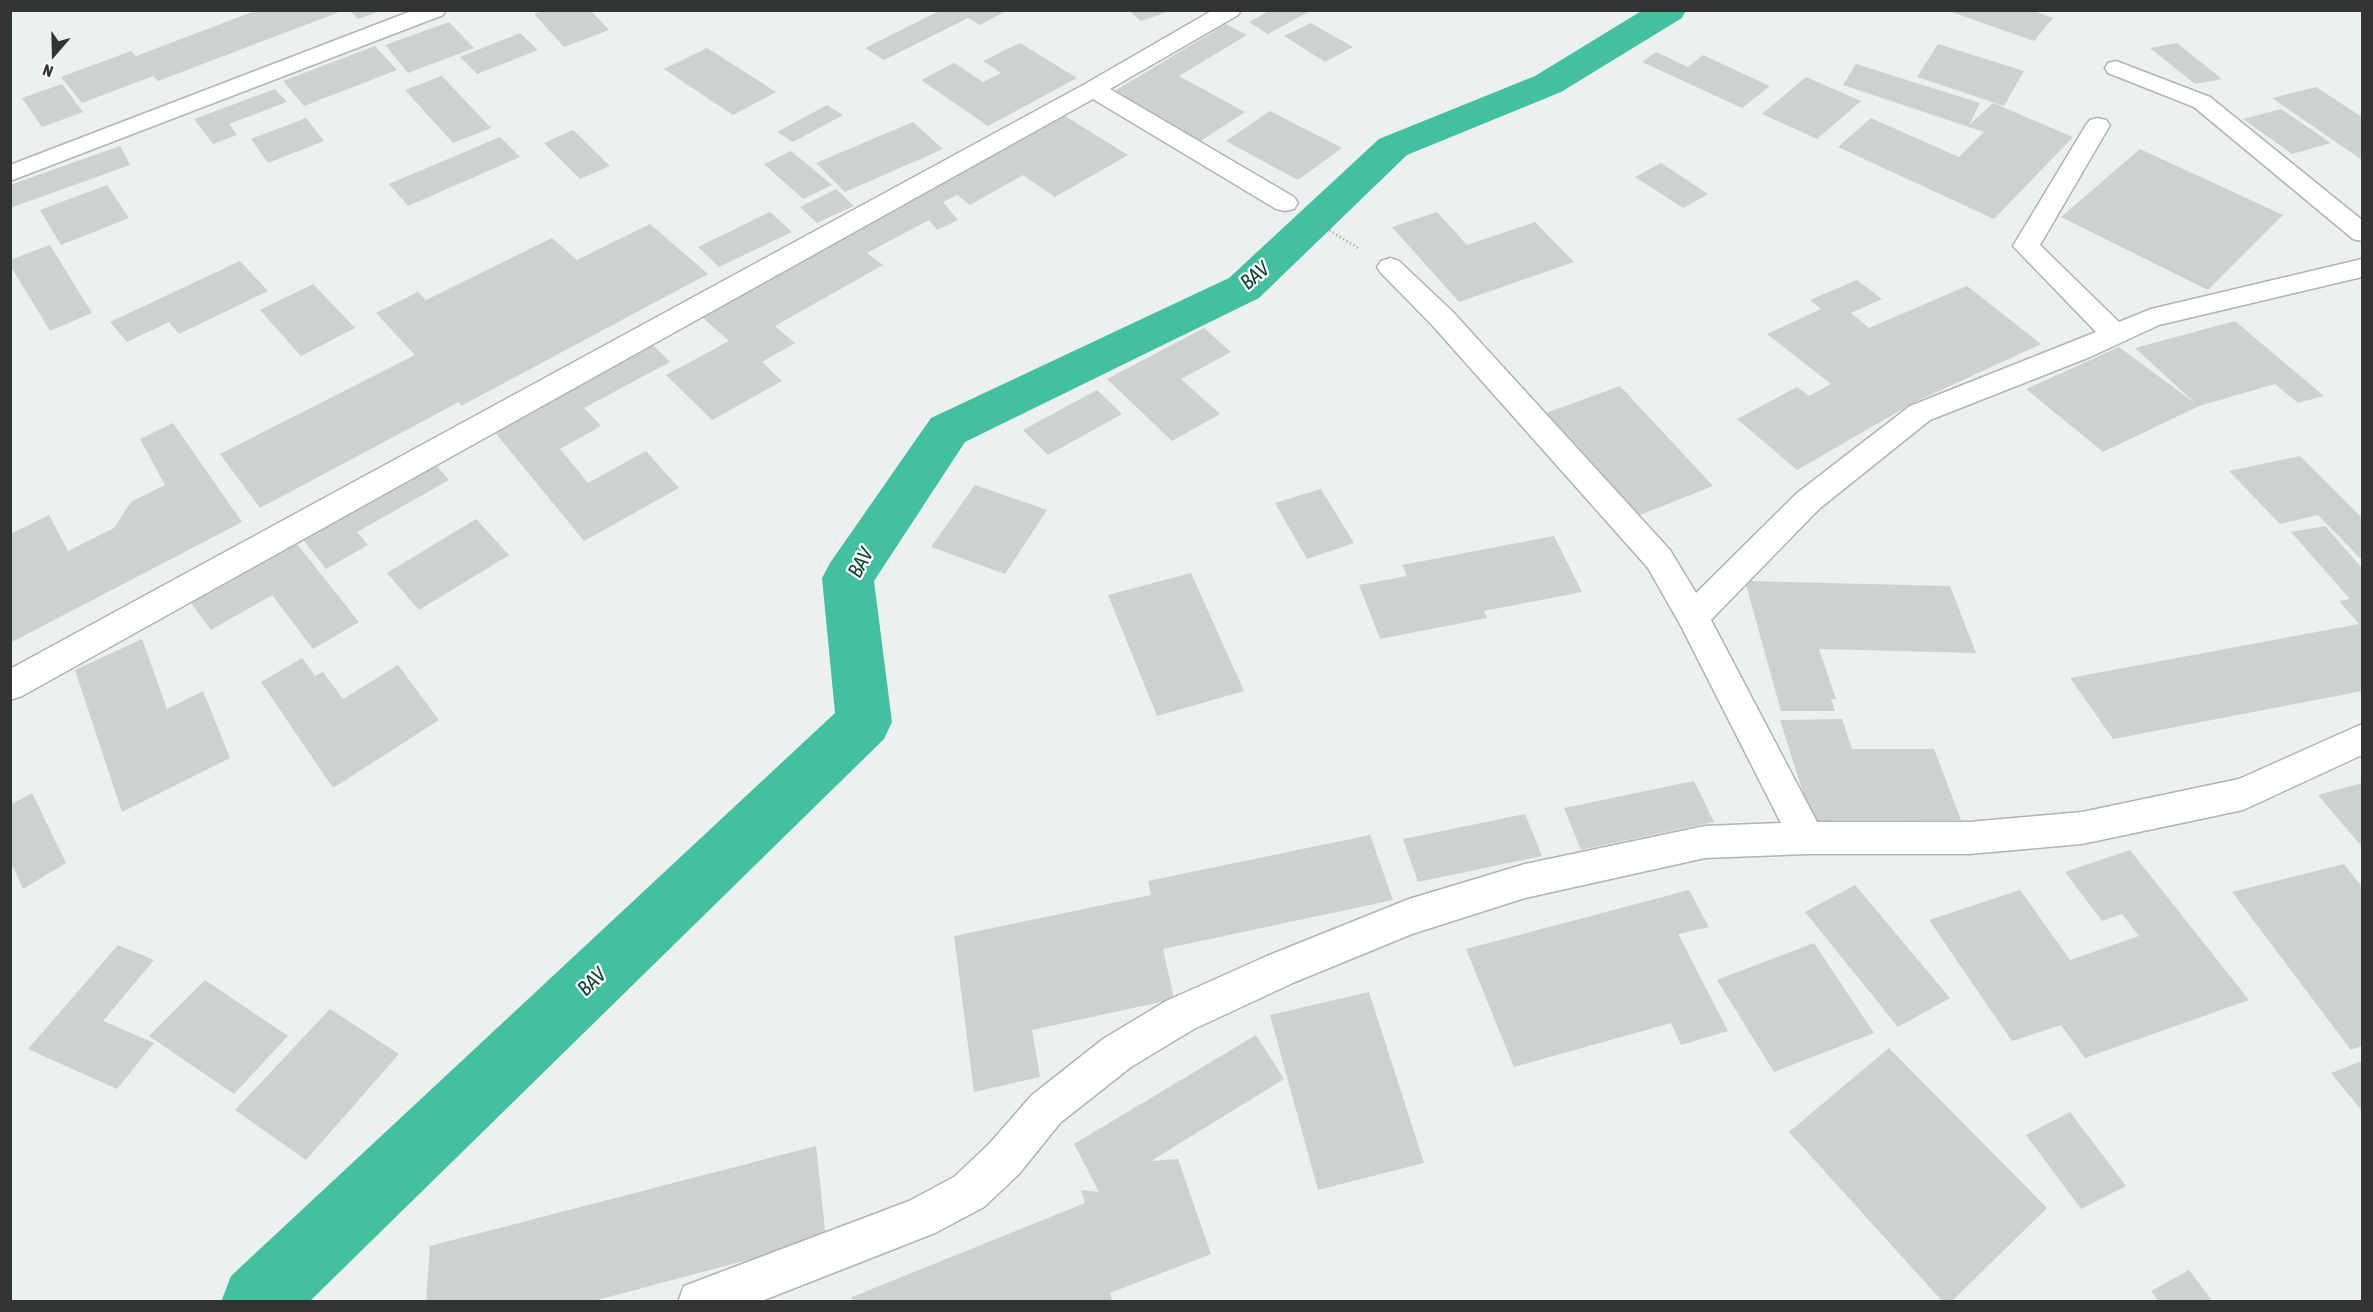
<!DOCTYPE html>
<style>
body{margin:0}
#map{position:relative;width:2373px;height:1312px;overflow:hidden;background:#ecf0ef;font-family:"Asap Condensed",sans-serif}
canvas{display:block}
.frame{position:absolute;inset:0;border:12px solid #323333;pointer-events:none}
.north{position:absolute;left:24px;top:24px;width:60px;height:60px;-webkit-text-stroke:4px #fff;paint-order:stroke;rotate:200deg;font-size:16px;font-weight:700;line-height:24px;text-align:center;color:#323333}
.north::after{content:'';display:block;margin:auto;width:21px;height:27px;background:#323333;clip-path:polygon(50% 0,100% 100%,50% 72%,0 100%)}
</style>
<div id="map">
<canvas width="2373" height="1312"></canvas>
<div class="frame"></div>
<div class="north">N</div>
</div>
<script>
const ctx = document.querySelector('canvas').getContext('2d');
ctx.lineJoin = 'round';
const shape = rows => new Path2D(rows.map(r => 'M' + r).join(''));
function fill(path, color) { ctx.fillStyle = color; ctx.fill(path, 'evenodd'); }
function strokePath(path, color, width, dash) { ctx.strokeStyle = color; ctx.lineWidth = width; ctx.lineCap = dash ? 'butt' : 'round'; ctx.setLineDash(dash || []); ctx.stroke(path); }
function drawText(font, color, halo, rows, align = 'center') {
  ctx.font = font + ' "Asap Condensed",sans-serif'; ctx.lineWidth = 4.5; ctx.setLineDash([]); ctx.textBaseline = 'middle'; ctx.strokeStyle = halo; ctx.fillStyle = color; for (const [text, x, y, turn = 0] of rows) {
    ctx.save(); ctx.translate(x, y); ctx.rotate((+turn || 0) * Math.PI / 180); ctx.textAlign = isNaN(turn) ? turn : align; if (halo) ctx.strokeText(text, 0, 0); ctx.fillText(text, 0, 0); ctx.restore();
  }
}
const canal = shape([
 [1643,10,1686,10,1682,18,1561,92,1407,155,1259,298,965,442,874,581,892,722,884,739,309,1302,221,1302,231,1276,835,713,822,578,830,563,931,418,1229,278,1379,139,1535,76,1643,10]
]);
const building = shape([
 [258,10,342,11,158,81,153,76,82,103,61,77,131,51,136,56],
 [349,10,380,10,380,11,358,19],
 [543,10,590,10,609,30,564,47,534,14],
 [941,10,1008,10,980,25,968,18,884,60,865,48],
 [1128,10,1169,10,1170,11,1141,21],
 [1271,10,1312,10,1268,34,1249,22],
 [1946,10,2031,10,2053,18,2034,41],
 [449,22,474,48,408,73,385,45],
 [1311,23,1353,47,1325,62,1284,36],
 [1226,24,1247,35,1179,76,1245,112,1196,144,1108,95],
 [520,33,538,50,477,74,460,57],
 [1020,43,1077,78,988,126,921,80,954,63,983,82,1001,73,983,61],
 [2177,43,2222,79,2195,84,2150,48],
 [1938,44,2024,71,2004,106,1917,77],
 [375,46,397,70,304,106,283,81],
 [707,48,737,67,776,92,733,115,664,69],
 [1656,52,1688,67,1703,55,1770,86,1742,108,1642,62],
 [1856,64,1980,103,1969,125,1993,103,2073,137,1994,219,1838,147,1871,118,1959,157,1984,132,1843,85],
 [442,76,491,128,453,143,405,90],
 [1806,77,1861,101,1817,139,1762,114],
 [62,84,83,112,42,127,22,98],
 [2316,87,2362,117,2362,160,2272,98],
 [275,89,287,102,229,124,237,135,213,144,194,119],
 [827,105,843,115,793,142,777,132],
 [2281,109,2331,143,2292,154,2243,119],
 [1270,111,1342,148,1298,180,1226,141],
 [1065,116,1128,155,1055,197,1023,175,970,205,957,195,943,202,958,220,937,230,929,220,867,253,883,265,775,326,795,343,762,362,782,381,712,420,666,375,729,341,701,316],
 [306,118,324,141,268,163,251,139],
 [913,122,943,149,845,192,816,163],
 [573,130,610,166,580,179,544,143],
 [500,137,520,157,408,206,389,184],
 [120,146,130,165,10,208,10,185],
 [2140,149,2283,215,2208,290,2061,217],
 [791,151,832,185,803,199,764,164],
 [1661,163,1708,194,1683,208,1635,177],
 [107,185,129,218,61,245,40,210],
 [836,189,854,206,817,223,800,207],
 [770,212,792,232,719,267,698,247],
 [1437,212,1467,245,1535,222,1574,262,1459,302,1392,227],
 [650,224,708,274,461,406,459,402,260,508,220,454,415,355,376,313,418,292,426,300,552,238,577,260],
 [50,245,92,313,50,331,10,265,10,260],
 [240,261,268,291,179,334,169,322,127,342,110,322],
 [1857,280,1882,299,1851,313,1869,328,1967,286,2041,344,1913,403,1797,470,1737,419,1797,387,1809,396,1831,384,1767,334,1821,309,1810,300],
 [313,284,355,328,301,356,260,310],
 [2235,321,2324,396,2298,403,2275,384,2199,406,2103,452,2026,389,2119,347,2196,404,2135,348],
 [1204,328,1231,352,1181,379,1220,414,1172,441,1107,379],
 [651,343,670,362,584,408,601,426,560,449,588,483,646,451,679,488,584,541,489,425],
 [1620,386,1713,486,1635,517,1546,413],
 [1097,390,1122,414,1048,455,1023,430],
 [173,423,242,522,10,643,10,534,49,515,68,551,114,528,131,502,165,485,140,439],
 [2300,456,2362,518,2362,560,2318,515,2280,524,2229,471],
 [434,463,449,480,357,532,368,545,326,569,301,537],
 [975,485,1047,510,1005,574,931,547],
 [1321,489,1354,543,1307,559,1275,503],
 [476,519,509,555,419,610,387,573],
 [2325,526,2362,568,2362,691,2113,739,2070,678,2359,624,2339,601,2350,599,2291,532],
 [1554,536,1582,592,1484,611,1487,618,1380,639,1359,585,1407,576,1402,565],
 [297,544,359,622,313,649,272,595,211,630,191,603],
 [1191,573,1244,691,1157,716,1108,595],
 [1745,581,1950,586,1976,653,1819,649,1836,699,1831,699,1835,711,1781,711],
 [142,639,167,709,203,691,230,758,122,812,75,670],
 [302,658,315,676,323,672,343,699,398,665,439,720,333,788,261,682],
 [1842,719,1852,749,1934,749,1961,820,1812,821,1780,720],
 [1694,781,1714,822,1581,850,1564,808],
 [2362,783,2362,847,2318,795],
 [32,793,66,863,23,889,13,867,10,868,10,805],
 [1525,814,1542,856,1418,882,1403,839],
 [1370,835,1393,900,1163,949,1174,999,1032,1030,1040,1077,974,1092,954,936,1151,895,1148,881],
 [2130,850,2249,1000,2085,1058,2061,1025,2012,1041,1929,920,2020,890,2070,960,2139,936,2122,914,2102,921,2065,872],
 [2344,864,2362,887,2362,1046,2351,1050,2232,892],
 [1855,885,1950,998,1898,1027,1805,912],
 [1689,890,1709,927,1678,934,1728,1031,1681,1045,1671,1023,1514,1067,1466,949],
 [1814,943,1874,1033,1774,1072,1717,980],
 [118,945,154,960,103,1021,154,1043,117,1089,28,1049],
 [205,980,288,1036,234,1094,149,1036],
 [1369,992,1424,1163,1318,1190,1270,1015],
 [330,1009,399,1054,306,1160,235,1110],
 [1256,1035,1284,1079,1151,1161,1178,1159,1211,1254,1110,1293,1112,1300,1109,1302,852,1302,852,1297,1085,1203,1081,1190,1099,1192,1074,1144],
 [1889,1048,2047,1208,1951,1302,1943,1302,1789,1132],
 [2362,1061,2362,1111,2331,1073],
 [2070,1112,2126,1186,2081,1209,2026,1135],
 [816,1146,826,1239,590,1302,426,1302,430,1246],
 [2189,1270,2213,1302,2159,1302,2151,1291]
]);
const path = shape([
 [1316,222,1358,248]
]);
const minor = shape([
 [414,10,446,10,443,15,10,181,10,165,414,10],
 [1213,10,1241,10,1238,15,1110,89,1294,197,1298,203,1294,209,1285,211,1276,209,1093,99,22,696,10,700,10,669,1085,84,1213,10],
 [2116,61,2210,97,2362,220,2362,241,2353,239,2194,107,2108,73,2105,68,2108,63,2116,61],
 [2098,118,2106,120,2110,125,2040,245,2119,322,2151,309,2362,259,2362,277,2159,325,2090,357,1930,420,1819,509,1711,620,1817,822,1969,822,2082,812,2239,779,2362,724,2362,755,2243,810,2082,844,1969,854,1807,854,1705,858,1525,898,1412,934,1295,982,1194,1029,1131,1067,1060,1123,1019,1174,984,1207,935,1233,759,1302,678,1302,684,1286,909,1201,954,1177,989,1144,1032,1095,1103,1039,1166,1001,1267,956,1409,899,1525,864,1705,826,1781,823,1681,626,1648,568,1432,325,1381,273,1377,267,1381,261,1390,258,1399,261,1452,311,1670,550,1696,593,1797,493,1910,406,2096,332,2013,246,2086,125,2090,120,2098,118]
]);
const waterNames = [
 ["BAV",1255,276,-40],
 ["BAV",861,563,-61],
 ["BAV",592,982,-44]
];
fill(canal, '#42c0a0');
fill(building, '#cdd2d0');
strokePath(minor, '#afb3b2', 3);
strokePath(path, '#9da09f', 3, [1, 3]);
fill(minor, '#fff');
drawText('italic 21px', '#0d4436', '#fff', waterNames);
</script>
